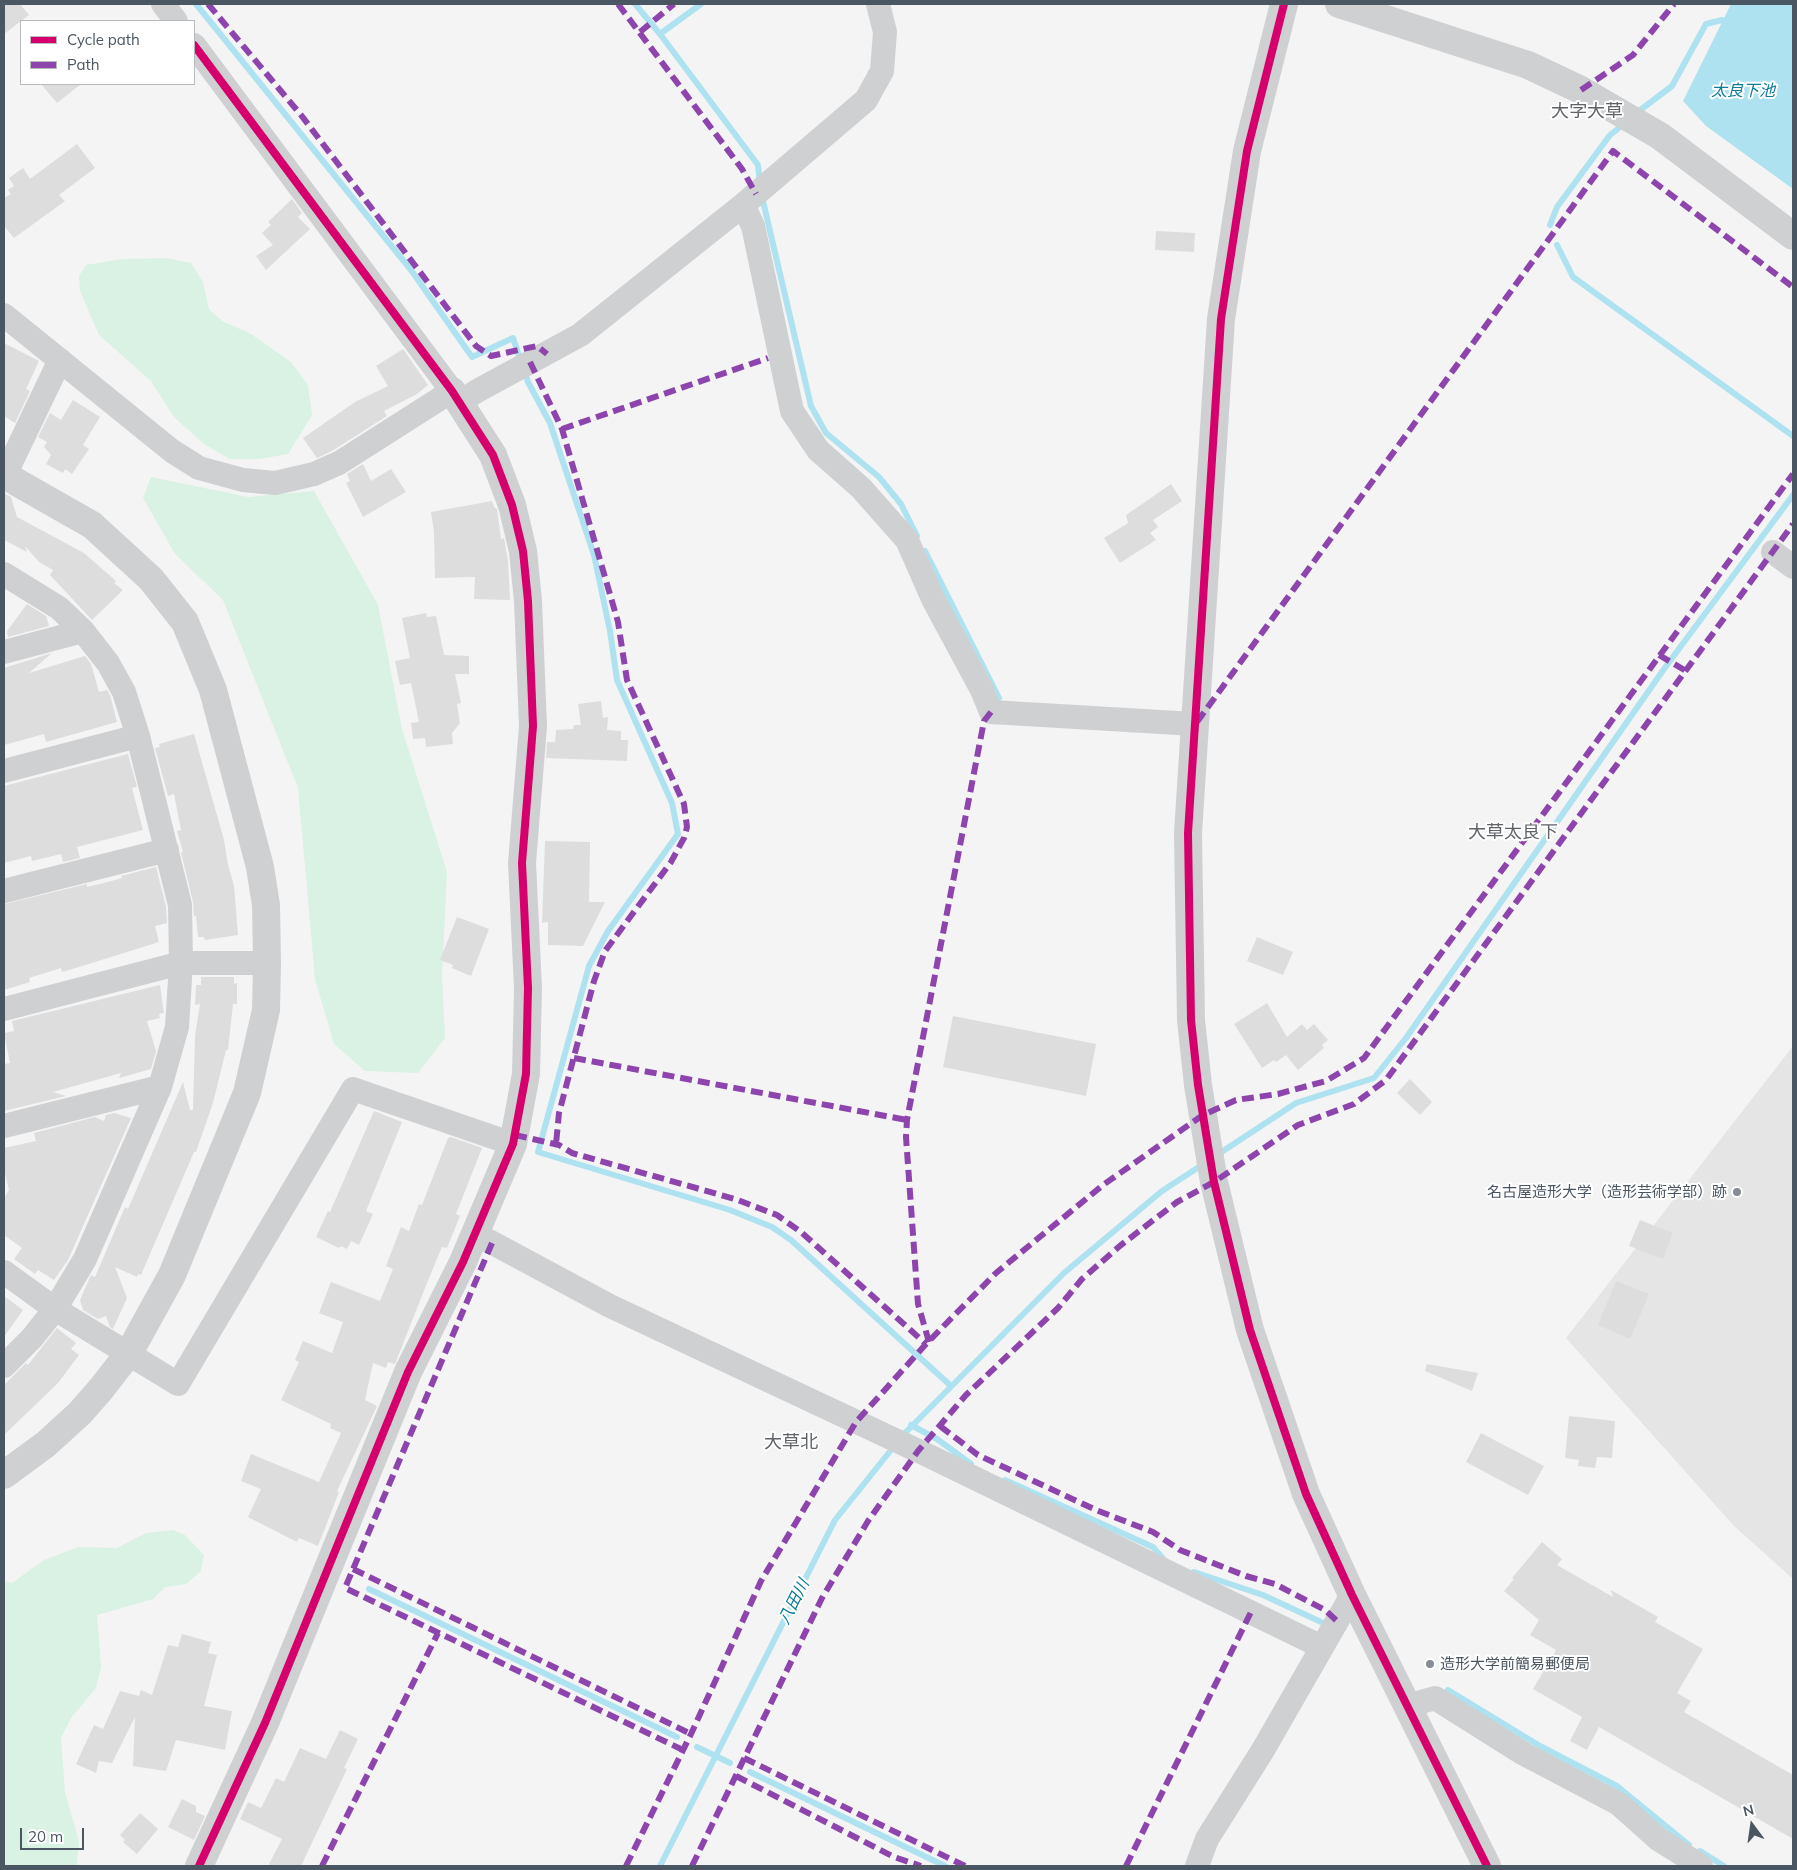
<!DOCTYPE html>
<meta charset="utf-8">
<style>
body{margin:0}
#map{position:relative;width:1797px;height:1870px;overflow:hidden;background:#f4f4f4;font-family:Mulish,sans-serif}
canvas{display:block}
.frame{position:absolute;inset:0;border:5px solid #4a5661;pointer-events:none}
.legend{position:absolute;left:20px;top:20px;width:175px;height:65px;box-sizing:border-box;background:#fff;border:1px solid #b7bbc0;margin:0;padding:6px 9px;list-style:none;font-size:15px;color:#4a5661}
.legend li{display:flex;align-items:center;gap:10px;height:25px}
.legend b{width:25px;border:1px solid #b7bbc0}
.north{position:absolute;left:1727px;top:1800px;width:50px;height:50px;-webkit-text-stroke:4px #fff;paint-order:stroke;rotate:346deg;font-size:14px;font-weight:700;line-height:20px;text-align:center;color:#4a5661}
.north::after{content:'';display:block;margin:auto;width:18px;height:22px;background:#4a5661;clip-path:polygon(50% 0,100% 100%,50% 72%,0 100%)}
.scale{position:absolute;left:20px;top:1828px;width:64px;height:22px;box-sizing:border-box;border:2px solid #4a5661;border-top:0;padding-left:6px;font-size:15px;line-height:18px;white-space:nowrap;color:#4a5661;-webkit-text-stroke:4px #fff;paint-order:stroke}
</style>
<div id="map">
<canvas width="1797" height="1870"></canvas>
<div class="frame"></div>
<ul class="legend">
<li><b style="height:6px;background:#d6006c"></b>Cycle path</li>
<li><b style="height:6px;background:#8e44ad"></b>Path</li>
</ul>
<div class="north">N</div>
<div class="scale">20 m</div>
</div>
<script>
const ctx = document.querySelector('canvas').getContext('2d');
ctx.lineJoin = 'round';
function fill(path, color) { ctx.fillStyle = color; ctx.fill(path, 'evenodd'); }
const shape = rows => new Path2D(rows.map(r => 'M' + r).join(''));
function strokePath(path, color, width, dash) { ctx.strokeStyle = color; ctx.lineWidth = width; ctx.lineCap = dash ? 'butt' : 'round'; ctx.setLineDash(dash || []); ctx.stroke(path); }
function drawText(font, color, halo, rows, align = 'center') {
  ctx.font = font + ' Mulish,"Noto Sans JP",sans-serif'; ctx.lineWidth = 4; ctx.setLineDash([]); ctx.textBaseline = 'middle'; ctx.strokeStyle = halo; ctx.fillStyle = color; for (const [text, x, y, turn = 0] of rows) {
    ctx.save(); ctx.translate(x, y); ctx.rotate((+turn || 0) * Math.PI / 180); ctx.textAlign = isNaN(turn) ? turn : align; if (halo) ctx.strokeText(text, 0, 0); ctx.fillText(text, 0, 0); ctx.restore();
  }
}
const education = shape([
 [1793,1046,1793,1579,1733,1525,1566,1338]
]);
const green = shape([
 [165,258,191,263,203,282,209,309,222,321,251,334,291,362,308,385,312,415,288,454,259,459,230,459,204,444,174,417,151,381,99,335,80,291,79,276,86,265,123,259],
 [151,477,248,497,314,491,378,605,402,729,447,872,442,976,445,1038,418,1073,365,1071,334,1044,315,979,298,788,223,600,175,554,143,498],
 [173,1530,185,1535,204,1555,201,1571,186,1584,165,1587,153,1599,97,1615,101,1667,96,1688,71,1718,61,1738,65,1792,79,1841,77,1866,4,1866,4,1581,12,1583,44,1560,78,1547,117,1548,146,1533]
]);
const water = shape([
 [1731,4,1793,4,1793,189,1706,126,1683,101]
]);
const stream = shape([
 [196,4,411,270,472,357,513,338,528,382,550,423,594,555,610,631,617,680,672,803,678,834,608,931,589,966,538,1152,730,1210,772,1227,791,1240,951,1386],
 [635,4,660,34],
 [701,4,660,34,758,165,760,184],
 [1635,114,1672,86,1706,24,1722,20],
 [762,197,811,406,826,433,879,477,901,504,917,536],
 [1550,225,1557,207,1610,135,1624,124],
 [1557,245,1573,277,1793,436],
 [925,551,999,698],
 [1217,1155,1296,1103,1374,1078,1406,1038,1664,669,1793,495],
 [911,1425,937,1439,971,1464],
 [901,1437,1064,1273,1162,1191,1205,1163],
 [1005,1480,1153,1547,1164,1560],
 [1194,1572,1263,1595,1321,1622],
 [369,1589,677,1737],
 [1448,1690,1540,1746,1617,1786,1689,1845],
 [697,1747,730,1763],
 [750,1772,945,1866],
 [1700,1851,1724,1866],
 [660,1866,835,1520,895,1445]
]);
const building = shape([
 [4,4,20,4,29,15,4,34],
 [41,84,81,84,57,103],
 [77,144,95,168,59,195,65,201,14,238,4,226,4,198,11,194,8,190,14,186,9,178,23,168,30,179],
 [292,199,302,213,298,217,310,229,266,270,256,256,273,245,262,233,271,225,268,222],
 [1156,231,1195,233,1194,252,1155,250],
 [4,343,39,361,26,389,30,391,15,423,4,416],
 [403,349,428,385,417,394,384,411,387,416,332,451,317,458,303,438,355,402,388,386,376,366],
 [73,400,100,417,83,445,89,449,72,474,65,469,63,473,46,464,51,455,44,447,47,442,38,437,50,413,61,420],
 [363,464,371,481,391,469,406,492,363,517,346,483,350,481,347,474],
 [1171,484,1182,501,1153,520,1158,527,1150,533,1156,540,1120,563,1104,538,1128,523,1126,515],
 [4,493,11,497,17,517,84,553,116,581,114,583,123,590,92,620,50,575,53,570,39,562,25,546,27,552,4,540],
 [492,501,494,507,497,509,501,539,504,538,508,562,510,600,474,599,475,577,435,578,434,532,431,512],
 [27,604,46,616,49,626,8,637,7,631],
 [426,613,427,617,436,616,444,655,469,656,469,674,455,674,461,703,457,704,460,723,452,733,453,744,426,747,425,738,413,739,411,723,419,722,411,683,400,685,395,661,410,658,402,618],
 [52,653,29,673,85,656,91,664,99,692,107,690,110,695,117,722,46,742,44,734,4,745,4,668],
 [601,701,603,718,608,717,607,730,621,731,621,740,628,740,627,761,546,758,547,742,555,742,556,730,573,729,574,725,581,725,578,704],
 [194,734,224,840,228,865,234,886,238,935,205,940,204,937,198,937,196,916,194,916,193,902,181,852,183,852,177,831,181,830,174,794,168,796,155,748,160,747,159,744],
 [128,754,137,787,132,788,143,830,77,847,80,858,63,862,61,854,32,861,31,856,4,863,4,786],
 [545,841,590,842,589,902,605,902,583,946,548,945,548,922,542,923],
 [156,867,166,907,167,923,155,926,159,942,79,967,62,972,61,968,29,978,30,982,4,990,4,904,87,884,87,887,104,883,122,878,121,876],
 [457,917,489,929,471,976,452,968,453,965,440,960],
 [1257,937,1293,952,1283,975,1247,961],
 [201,977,234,977,234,984,237,983,237,1004,233,1004,228,1050,226,1050,213,1103,196,1152,194,1152,141,1275,138,1274,137,1277,115,1267,127,1298,113,1329,110,1327,106,1316,98,1319,83,1310,80,1300,91,1275,95,1277,125,1207,128,1209,183,1082,190,1110,193,1110,195,1036,200,1004,195,1005,196,985,201,985],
 [160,985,164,1013,159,1014,160,1018,147,1021,156,1051,151,1069,119,1078,121,1073,53,1092,66,1096,4,1111,4,1064,10,1063,4,1033,14,1031,12,1021],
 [1267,1003,1287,1037,1302,1024,1307,1030,1314,1024,1328,1040,1322,1045,1324,1048,1298,1070,1286,1055,1276,1062,1274,1060,1262,1068,1234,1024],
 [953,1016,1096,1044,1086,1096,943,1067],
 [1410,1079,1432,1102,1420,1115,1397,1093],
 [374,1111,402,1122,366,1211,373,1214,359,1245,351,1241,347,1249,341,1246,339,1248,316,1237,328,1211,330,1212],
 [114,1113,131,1118,68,1260,54,1280,38,1270,35,1274,14,1259,22,1248,4,1235,4,1198,9,1190,4,1169,4,1148,36,1141,34,1133,95,1117,104,1121,106,1115],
 [451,1137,482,1148,456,1214,460,1216,447,1248,442,1247,429,1278,395,1364,388,1362,386,1368,373,1363,365,1400,377,1406,337,1491,339,1492,318,1546,299,1538,297,1542,248,1517,261,1489,241,1481,251,1454,319,1482,341,1433,330,1428,331,1424,281,1400,299,1362,295,1360,303,1341,332,1353,343,1322,319,1313,331,1282,380,1301,393,1269,386,1266,401,1227,409,1231,419,1204,422,1205,448,1138],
 [1640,1220,1673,1233,1663,1259,1629,1246],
 [1616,1281,1649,1294,1630,1339,1598,1325],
 [4,1296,23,1310,4,1337],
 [57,1328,76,1343,71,1349,79,1355,58,1383,4,1435,4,1385,26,1363,28,1365],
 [1427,1364,1478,1373,1472,1391,1425,1371],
 [1569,1416,1615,1421,1612,1458,1597,1457,1595,1468,1578,1466,1579,1460,1565,1458],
 [1481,1433,1544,1466,1528,1495,1466,1462],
 [1542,1542,1562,1559,1557,1565,1613,1597,1611,1590,1658,1617,1655,1622,1703,1649,1677,1693,1691,1701,1684,1712,1793,1775,1793,1839,1599,1727,1587,1750,1570,1741,1582,1717,1533,1689,1556,1650,1530,1635,1539,1620,1504,1591,1514,1579,1512,1578],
 [182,1634,211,1642,208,1653,217,1655,204,1706,232,1711,225,1750,176,1740,166,1771,133,1766,135,1717,112,1763,99,1761,96,1773,76,1764,94,1725,103,1729,120,1691,139,1696,141,1690,152,1695,168,1645,178,1647],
 [340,1730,358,1739,344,1768,347,1769,301,1866,268,1866,282,1839,240,1819,248,1802,261,1808,276,1778,284,1782,300,1748,326,1759],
 [182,1799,196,1806,196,1812,205,1816,194,1840,168,1827],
 [140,1813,158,1829,137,1854,123,1842,125,1840,120,1835]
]);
const minor = shape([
 [163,4,176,21],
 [743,205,753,226,792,411,818,450,861,488,907,540,933,599,982,690,991,712,1195,724],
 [4,315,172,451,199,468,243,480,275,483,314,474,339,463,452,391,194,45],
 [460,402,477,391,580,335,743,205,866,100,882,71,885,32,878,4],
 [4,477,60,360],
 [1773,552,1793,567],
 [4,574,59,608,83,631,108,663,124,692,138,736,180,905,181,963,177,1027,160,1087,85,1259,55,1309,32,1338,4,1366],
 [4,652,83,631],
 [4,771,138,736],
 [4,891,167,850],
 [4,1009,181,963,267,963],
 [4,1126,160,1087],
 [474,1233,610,1306,927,1455,1322,1647],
 [4,1272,55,1309,178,1384,353,1089,513,1144],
 [1407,1706,1435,1698,1524,1754,1619,1804,1658,1839,1701,1866],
 [1197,1866,1207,1839,1263,1750,1352,1595]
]);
const tertiary = shape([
 [1284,4,1247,151,1221,319,1188,833,1191,1020,1198,1085,1214,1182,1250,1330,1306,1494,1352,1595,1487,1866],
 [1339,4,1528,65,1581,90,1660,136,1793,236],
 [4,475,92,525,151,579,185,622,213,690,260,867,266,905,267,963,266,1010,247,1093,172,1275,129,1353,101,1389,80,1413,46,1444,4,1475],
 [199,1866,265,1723,408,1372,463,1262,513,1144,526,1074,528,988,522,863,533,726,528,601,523,551,512,505,493,455,452,391]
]);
const quiet = shape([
 [208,4,301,115,476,346,491,356,537,346,547,354],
 [618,4,742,169,756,194],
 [640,32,674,4],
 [1581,90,1633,55,1674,4],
 [530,362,562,429,618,622,627,680,684,804,687,827,684,838,671,862,605,951,594,981,559,1113,556,1144],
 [562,429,768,358],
 [1659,655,1686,671],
 [1197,722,1613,151,1793,287],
 [574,1058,907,1120],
 [515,1135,559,1145,572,1153,735,1199,777,1215,801,1232,926,1344],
 [492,1243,345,1588,683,1750],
 [929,1342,918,1304,906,1137,907,1120,984,721,991,712],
 [940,1426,978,1455,1096,1510,1153,1532,1180,1550,1246,1576,1275,1584,1325,1610,1337,1621],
 [353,1569,691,1734],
 [744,1758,965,1866],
 [736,1776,894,1857,921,1866],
 [322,1866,438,1633],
 [626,1866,691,1734,761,1581,856,1422,926,1344,996,1273,1103,1185,1203,1115,1236,1100,1278,1094,1326,1081,1364,1058,1793,474],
 [692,1866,822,1598,868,1521,918,1451,966,1395,1058,1308,1082,1279,1121,1245,1177,1202,1214,1182,1298,1125,1354,1104,1386,1080,1793,524],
 [1126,1866,1251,1612]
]);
const cycleway = shape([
 [1284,4,1247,151,1221,319,1188,833,1191,1020,1198,1085,1214,1182,1250,1330,1306,1494,1352,1595,1487,1866],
 [194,45,452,391,493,455,512,505,523,551,528,601,533,726,522,863,528,988,526,1074,513,1144,463,1262,408,1372,265,1723,199,1866]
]);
const markers = [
 [1737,1192,5,"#868d94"],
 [1430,1664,5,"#868d94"]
];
const poiNames = [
 ["名古屋造形大学（造形芸術学部）跡",1727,1192],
 ["造形大学前簡易郵便局",1440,1664,"left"]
];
const waterNames = [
 ["太良下池",1743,91],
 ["八田川",794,1602,-63]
];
const quarterNames = [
 ["大字大草",1587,112],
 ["大草太良下",1513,833],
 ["大草北",791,1443]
];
fill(education, '#e6e5e6');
fill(green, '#d9f2e3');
fill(water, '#aee2f0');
strokePath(stream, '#aee2f0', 6);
fill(building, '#ddddde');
strokePath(minor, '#ced0d2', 24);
strokePath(tertiary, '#ced0d2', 28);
strokePath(quiet, '#8e44ad', 6, [12, 6]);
strokePath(cycleway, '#d6006c', 8);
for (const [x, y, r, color] of markers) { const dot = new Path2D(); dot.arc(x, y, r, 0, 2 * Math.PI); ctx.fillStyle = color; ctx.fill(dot); strokePath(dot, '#fff', 2); }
drawText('15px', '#4a5661', '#fff', poiNames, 'right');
drawText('italic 16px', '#0c7c9b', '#fff', waterNames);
drawText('18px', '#5f6368', '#fff', quarterNames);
</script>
